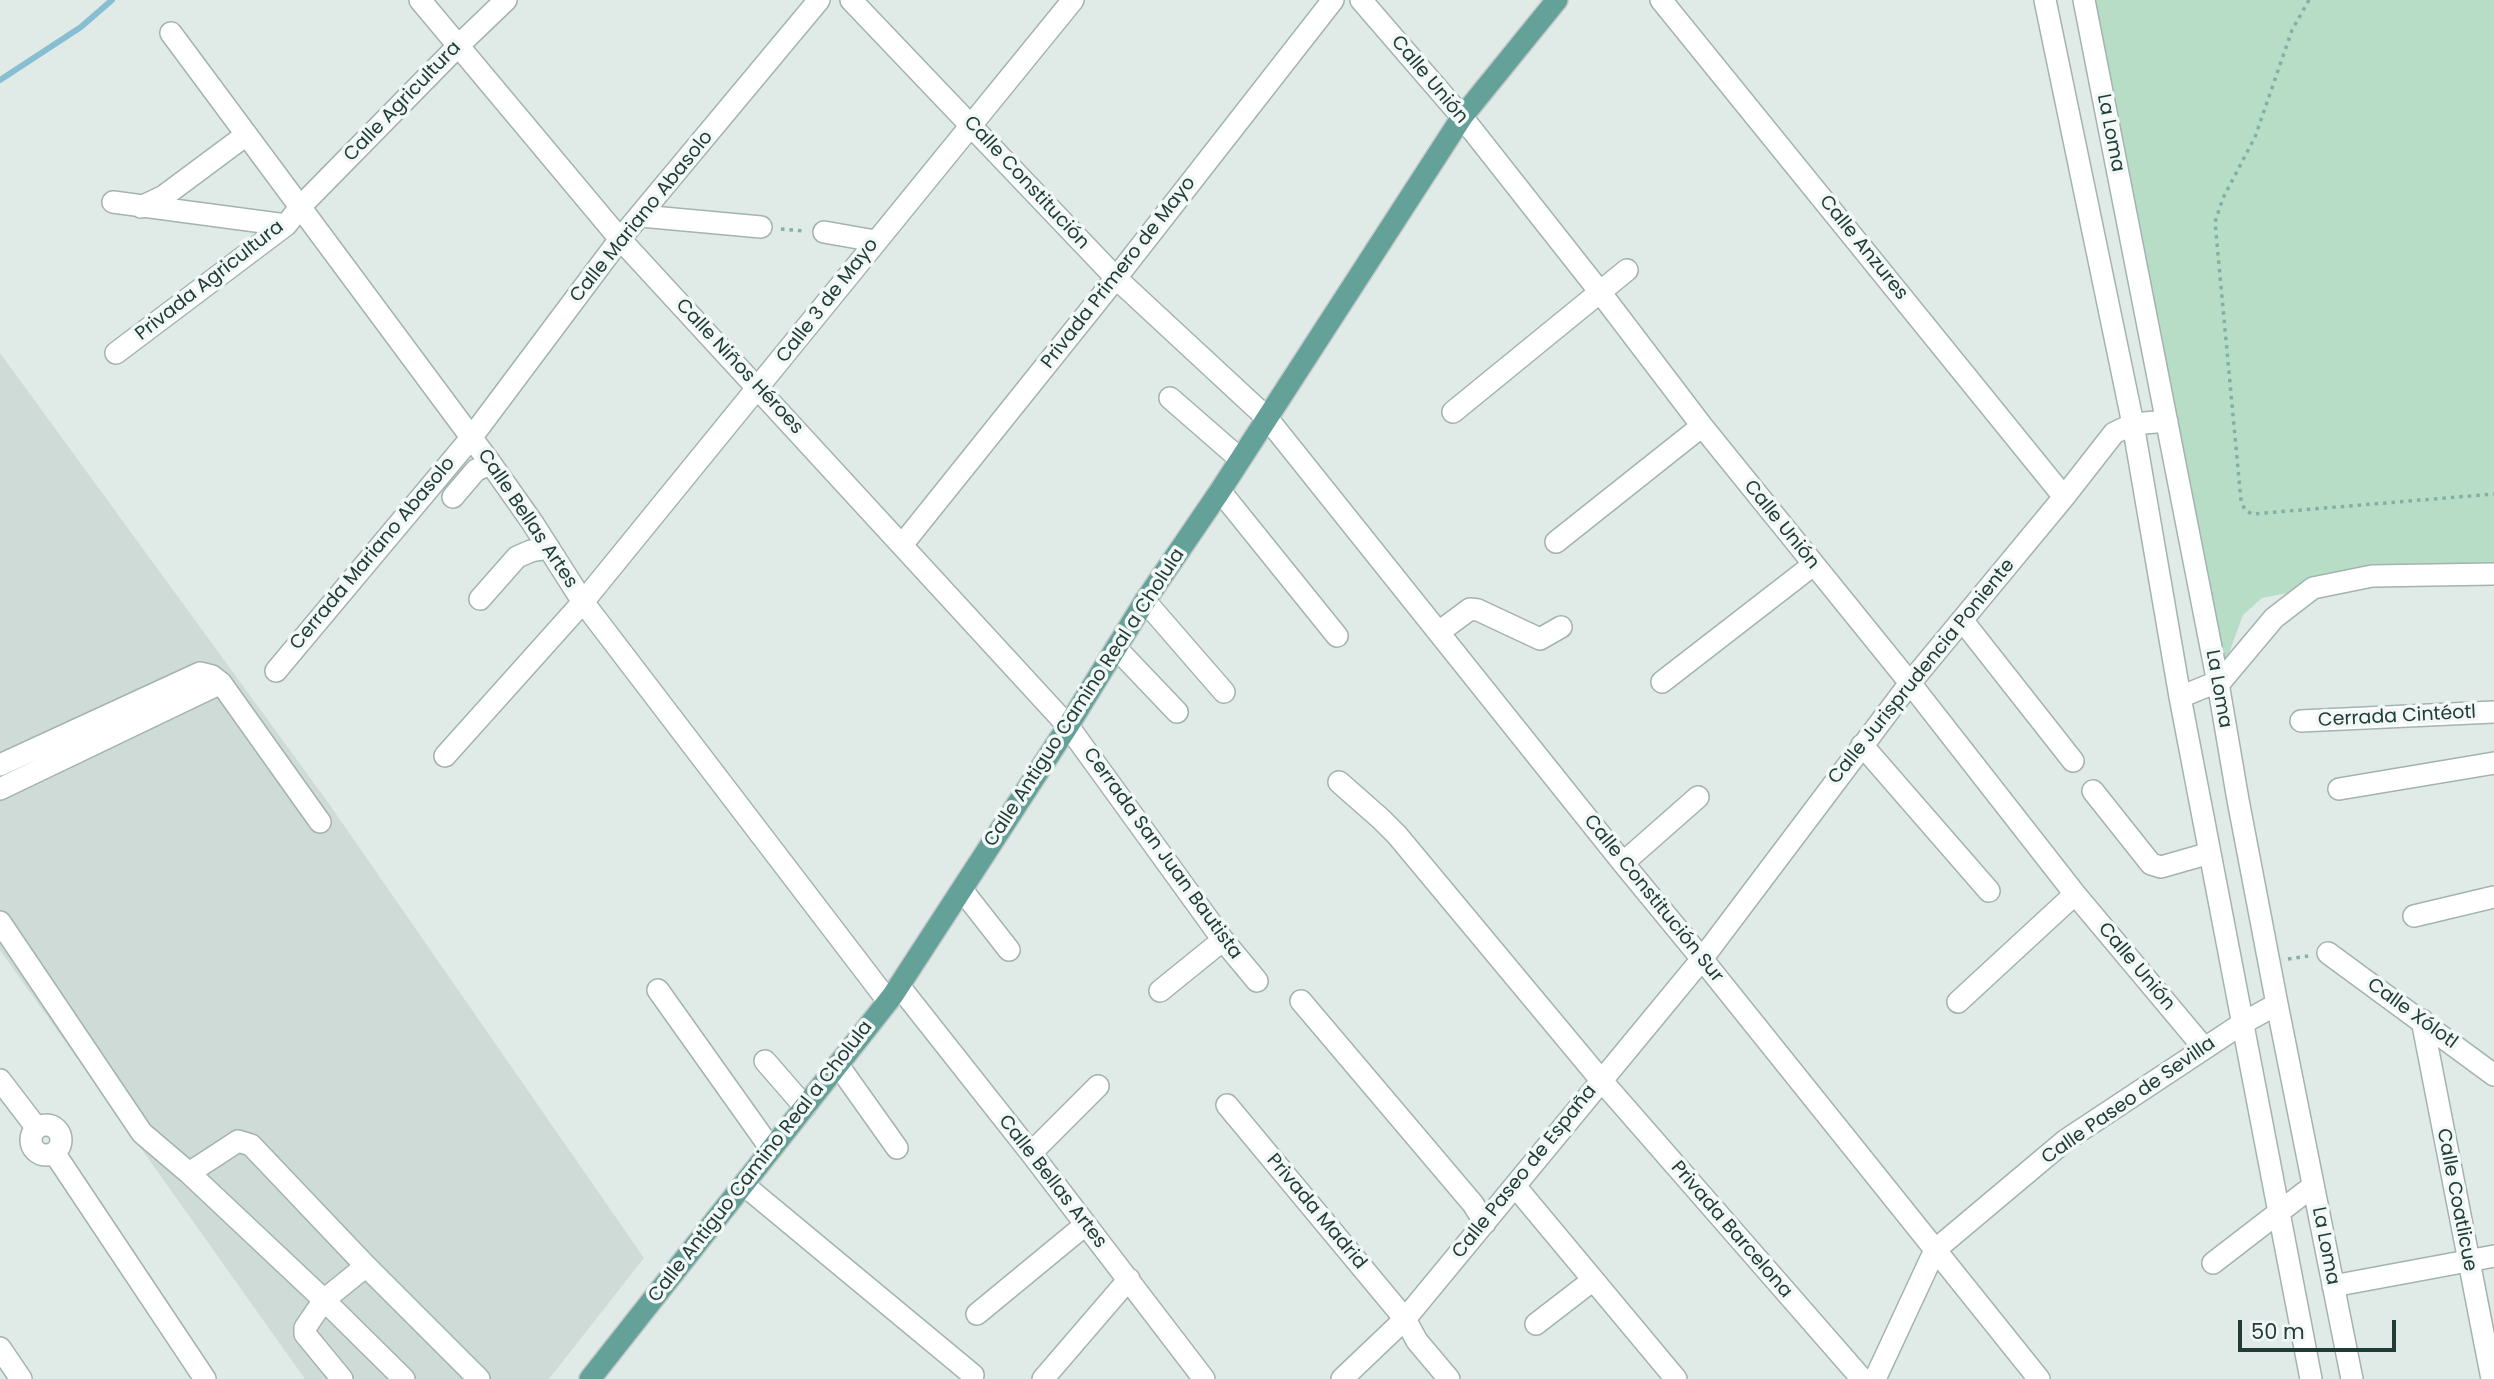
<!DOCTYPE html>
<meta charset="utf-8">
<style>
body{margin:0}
#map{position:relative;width:2494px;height:1379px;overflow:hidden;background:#e0ebe8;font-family:Poppins,sans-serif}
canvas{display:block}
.scale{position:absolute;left:2238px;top:1320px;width:158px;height:32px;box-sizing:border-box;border:4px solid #213c38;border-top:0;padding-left:9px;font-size:21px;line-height:24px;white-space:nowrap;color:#213c38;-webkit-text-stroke:5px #f1f8f5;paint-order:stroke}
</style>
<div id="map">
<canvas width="2494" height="1379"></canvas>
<div class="scale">50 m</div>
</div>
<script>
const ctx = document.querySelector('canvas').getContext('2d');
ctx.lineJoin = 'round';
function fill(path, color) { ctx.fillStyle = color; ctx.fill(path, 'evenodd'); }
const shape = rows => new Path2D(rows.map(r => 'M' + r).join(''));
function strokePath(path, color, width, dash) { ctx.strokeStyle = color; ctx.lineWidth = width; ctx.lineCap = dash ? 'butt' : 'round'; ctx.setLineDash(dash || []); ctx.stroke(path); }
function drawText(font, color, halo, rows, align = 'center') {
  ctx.font = font + ' Poppins,sans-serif'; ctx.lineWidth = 7; ctx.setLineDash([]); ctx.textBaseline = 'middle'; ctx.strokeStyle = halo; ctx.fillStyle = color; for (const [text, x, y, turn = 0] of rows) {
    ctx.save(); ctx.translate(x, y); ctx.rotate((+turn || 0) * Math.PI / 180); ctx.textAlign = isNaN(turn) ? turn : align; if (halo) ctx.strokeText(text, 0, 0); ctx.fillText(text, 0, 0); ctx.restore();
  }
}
const built = shape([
 [0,353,327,801,644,1258,549,1379,305,1379,0,950]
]);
const green = shape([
 [2080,0,2494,0,2494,574,2372,576,2262,598,2243,615,2218,683]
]);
const stream = shape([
 [0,80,81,27,112,0]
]);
const path = shape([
 [2309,0,2292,30,2255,137,2223,198,2215,222,2241,501,2245,510,2252,514,2494,494],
 [781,229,804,231],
 [2288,959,2308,956]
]);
const minor = shape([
 [420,0,620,239,1068,726,1223,940,1257,981],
 [851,0,1116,278,1267,418,1623,863,1702,959,2039,1379],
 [1361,0,1462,117,1600,292,1702,426,1910,683,2075,894,2204,1048],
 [1661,0,2064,497],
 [2045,0,2133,424,2180,697,2311,1379],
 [2084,0,2218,683,2238,800,2277,1004,2352,1379],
 [171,33,491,464,532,522,583,602,888,1001],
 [113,202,286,225],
 [141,207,164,196,246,135],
 [641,216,761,227],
 [824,232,875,241],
 [116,353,286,225,301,206,459,45,506,0],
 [1170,398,1240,459],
 [1453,412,1627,270],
 [1220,491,1337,636],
 [453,497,476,470,491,464],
 [1556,542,1702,426],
 [902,545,1116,278,1333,0],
 [480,599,517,557,531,551,549,548],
 [1145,601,1224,692],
 [1962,620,2073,761],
 [1439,632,1470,609,1478,610,1540,639,1561,627],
 [1116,648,1177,712],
 [276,671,471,438,620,239,819,0],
 [1662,682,1813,565],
 [2180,697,2222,680,2274,618,2313,588,2372,576,2494,574],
 [2301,721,2494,712],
 [1862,745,1989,891],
 [445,756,583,602,1073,0],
 [0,765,200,673,212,676,221,683,320,822],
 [1339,782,1381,819,1397,835,1601,1080,1862,1379],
 [0,789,221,683],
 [2339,789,2494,763],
 [2093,791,2151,864,2161,867,2210,853],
 [1623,863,1698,797],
 [962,890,1009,950],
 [2414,916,2494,897],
 [0,922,142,1133,189,1173],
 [2328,953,2494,1075],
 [899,986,1031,1153,1204,1379],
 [658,990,771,1149],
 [1160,991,1223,940],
 [1301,1001,1473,1204,1485,1223],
 [1958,1002,2075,894],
 [2422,1020,2492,1379],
 [765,1061,805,1107],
 [838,1065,897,1148],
 [0,1080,36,1127],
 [1227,1105,1405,1319,1417,1341,1449,1379],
 '31 1140a15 15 0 1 1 30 0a15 15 0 1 1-30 0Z',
 [1031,1153,1098,1086],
 [55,1154,205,1379],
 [744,1185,973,1375],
 [1515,1186,1676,1379],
 [2213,1263,2313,1186],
 [2333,1286,2494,1256],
 [977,1314,1085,1225],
 [1536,1324,1593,1280],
 [0,1348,21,1379],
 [342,1379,305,1334,305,1328,324,1300,366,1266],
 [404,1379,324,1300,189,1173,238,1141,251,1145,366,1266,479,1379],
 [1043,1379,1129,1279],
 [1342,1379,1405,1319,1702,959,1910,683,2064,497,2114,433,2133,424,2167,421],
 [1875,1379,1935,1250,2066,1140,2243,1023,2277,1004]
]);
const major = shape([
 [590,1379,893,995,1068,726,1145,601,1220,491,1462,117,1557,0]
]);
const streetNames = [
 ["Calle Unión",1429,80,50],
 ["Calle Agricultura",403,102,-46],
 ["La Loma",2110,133,79],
 ["Calle Constitución",1026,183,47],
 ["Calle Mariano Abasolo",642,217,-51],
 ["Calle Anzures",1863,248,51],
 ["Privada Primero de Mayo",1119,273,-52],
 ["Privada Agricultura",210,281,-38],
 ["Calle 3 de Mayo",828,301,-52],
 ["Calle Niños Héroes",739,367,47],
 ["Calle Bellas Artes",527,519,56],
 ["Calle Unión",1781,525,51],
 ["Cerrada Mariano Abasolo",373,554,-50],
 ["Calle Jurisprudencia Poniente",1922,672,-51],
 ["La Loma",2218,689,80],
 ["Calle Antiguo Camino Real a Cholula",1085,698,-57],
 ["Cerrada Cintéotl",2397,717,-3],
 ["Cerrada San Juan Bautista",1162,854,54],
 ["Calle Constitución Sur",1653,899,51],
 ["Calle Unión",2136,967,50],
 ["Calle Xólotl",2412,1014,36],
 ["Calle Paseo de Sevilla",2129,1101,-35],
 ["Calle Antiguo Camino Real a Cholula",761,1162,-52],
 ["Calle Paseo de España",1525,1172,-51],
 ["Calle Bellas Artes",1052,1182,52],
 ["Calle Coatlicue",2456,1200,79],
 ["Privada Madrid",1316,1212,50],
 ["Privada Barcelona",1731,1230,49],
 ["La Loma",2325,1246,79]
];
fill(built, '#cedbd7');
fill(green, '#b8ddc6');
strokePath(stream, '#87bed2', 6);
strokePath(minor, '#a3b3b0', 24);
strokePath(major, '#c1c8c7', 24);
strokePath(path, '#80b0a6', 3.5, [3.5, 5]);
strokePath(minor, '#fff', 21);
strokePath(major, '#64a299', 21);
drawText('19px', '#213c38', '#f1f8f5', streetNames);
</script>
